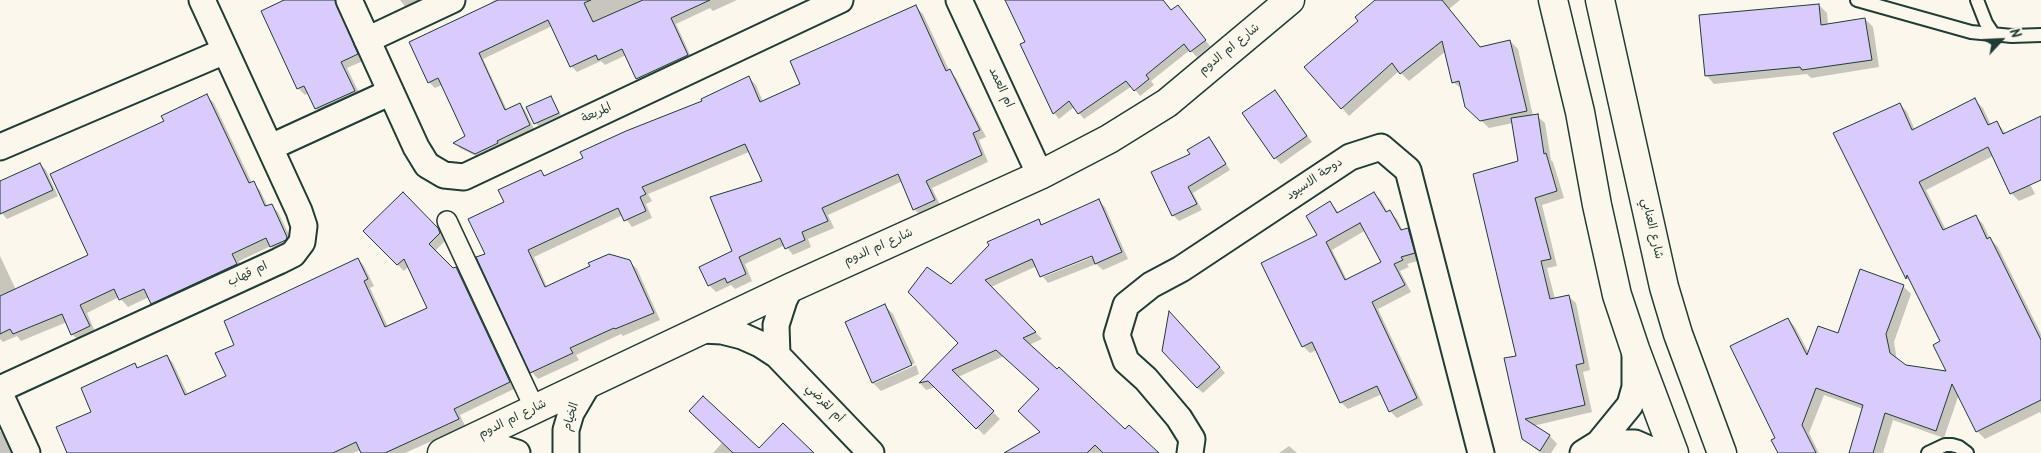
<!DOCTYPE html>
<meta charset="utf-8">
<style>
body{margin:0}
#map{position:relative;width:2041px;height:453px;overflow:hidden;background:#fbf7ec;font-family:Kalam,sans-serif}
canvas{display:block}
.north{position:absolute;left:1976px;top:15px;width:50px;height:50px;-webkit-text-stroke:4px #fbf7ec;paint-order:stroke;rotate:65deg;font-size:14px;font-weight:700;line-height:20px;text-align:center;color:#1f3d34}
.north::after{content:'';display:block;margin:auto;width:18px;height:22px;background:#1f3d34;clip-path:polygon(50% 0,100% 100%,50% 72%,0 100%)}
</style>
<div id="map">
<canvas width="2041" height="453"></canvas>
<div class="north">N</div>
</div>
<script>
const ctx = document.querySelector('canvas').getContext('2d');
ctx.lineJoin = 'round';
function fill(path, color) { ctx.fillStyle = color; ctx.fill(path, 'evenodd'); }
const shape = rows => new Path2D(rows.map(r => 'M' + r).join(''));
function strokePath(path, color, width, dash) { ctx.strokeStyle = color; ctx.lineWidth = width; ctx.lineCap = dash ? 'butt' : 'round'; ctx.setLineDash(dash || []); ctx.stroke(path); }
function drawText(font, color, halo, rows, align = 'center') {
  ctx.font = font + ' Kalam,"Playpen Sans Arabic",sans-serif'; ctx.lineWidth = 4; ctx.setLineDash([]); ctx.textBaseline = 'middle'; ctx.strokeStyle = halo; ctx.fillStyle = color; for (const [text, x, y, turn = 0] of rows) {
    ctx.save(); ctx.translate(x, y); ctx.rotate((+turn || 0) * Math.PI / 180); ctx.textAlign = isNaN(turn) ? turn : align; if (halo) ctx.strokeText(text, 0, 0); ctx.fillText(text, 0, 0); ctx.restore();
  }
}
const shadow = shape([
 [287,0,340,0,363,61,347,68,361,97,323,115,316,108,309,93,305,95,298,88],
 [400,0,426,0,407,9],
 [495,0,737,0,713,11,710,8,676,24,693,61,643,84,638,79,626,55,605,65,601,61,577,72,571,66,552,26,483,59,507,110,520,104,525,110,535,131,482,159,460,148,455,143,467,137,442,85,435,88,429,82,492,4,491,2],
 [1006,0,1163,0,1172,11,1183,12,1210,46,1197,57,1190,50,1151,81,1154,85,1140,96,1132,86,1084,119,1074,107,1059,119,1054,113,1022,45,1027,42],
 [1377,0,1460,0,1449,9,1481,48,1510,41,1518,49,1533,116,1537,116,1545,123,1551,160,1553,162,1564,198,1542,205,1557,266,1547,268,1555,299,1568,296,1576,303,1590,370,1583,372,1592,412,1533,426,1550,436,1557,444,1551,453,1541,453,1523,438,1518,357,1520,162,1513,123,1489,128,1466,106,1462,89,1453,82,1446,51,1409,81,1399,71,1349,116,1342,108,1359,21],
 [1819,5,1827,13,1828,25,1865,19,1873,27,1879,67,1811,78,1807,74,1714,84,1707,76],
 [916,7,923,14,949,70,956,78,986,137,979,140,988,162,932,188,941,207,921,216,914,209,903,181,828,215,834,228,808,239,811,247,793,255,785,245,745,264,752,281,735,289,731,285,716,292,709,285,733,252,763,182,749,152,648,194,652,201,646,204,652,218,632,227,623,215,534,257,547,287,591,266,629,261,637,269,660,320,623,336,621,334,576,355,579,360,538,379,532,372,486,254,505,203,541,172,546,177,749,78,756,85,763,102,802,85],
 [1275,92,1312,142,1281,164,1275,158],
 [207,96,214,103,252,183,253,183,260,190,268,207,271,205,278,212,294,245,278,253,271,246,239,261,244,272,159,310,152,303,149,297,128,307,119,297,87,313,96,334,80,342,72,334,67,322,21,341,17,336,3,342,0,339,0,256,16,290,90,256,165,121],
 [551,97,561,115,538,126,528,108],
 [1975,100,1983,108,1991,125,1997,122,2006,134,2041,117,2041,179,2030,184,2035,194,2019,201,2011,193,1993,156,1926,190,1946,230,1975,216,1983,224,1990,239,1998,247,2041,334,2041,414,2040,412,1985,439,1977,431,1959,394,1944,438,1893,420,1883,453,1851,453,1863,409,1824,395,1809,433,1819,453,1780,453,1777,438,1788,319,1795,327,1809,353,1839,335,1903,286,1911,294,1894,342,1897,360,1906,366,1948,373,1942,342,1914,285,1907,278,1835,134,1900,104,1907,112,1915,130],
 [1209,138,1214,144,1230,170,1193,193,1202,210,1179,221,1173,215,1191,154],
 [40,164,46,170,58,196,7,219,0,211,0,183],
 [1374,193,1381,200,1388,213,1390,212,1397,219,1403,231,1408,230,1415,236,1421,260,1407,264,1409,267,1400,271,1411,292,1378,309,1423,405,1397,418,1390,411,1382,394,1348,409,1341,402,1317,350,1310,353,1303,346,1319,235,1330,202,1339,213],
 [1366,230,1382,262,1347,280,1332,250],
 [403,194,444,236,446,240,435,251,453,270,456,268,462,275,516,388,460,415,465,426,405,453,362,453,361,450,353,453,68,453,93,412,134,365,138,369,167,356,173,363,188,395,227,377,236,346,358,259,364,266,374,286,370,288,388,327,429,309,409,266,404,271,364,231],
 [1098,200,1105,207,1128,259,1103,270,1096,264,1048,283,1043,277,1098,255,1097,253,1043,275,1043,277,1037,266,991,287,1042,339,1029,345,1125,431,1155,453,1007,453,1042,432,1040,389,1004,356,958,377,1000,419,984,435,936,387,926,390,920,383,960,343,951,286,1038,221,1043,225],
 [885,306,893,314,915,363,875,381,875,383,916,365,919,374,881,391,873,383],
 [1175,319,1225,373,1203,393,1197,388],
 [704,398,759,450,813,453,713,453,722,443,690,412],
 [0,431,6,436,14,453,0,453],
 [1289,446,1297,453,1279,453]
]);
const building = shape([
 [284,0,335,0,358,54,341,62,355,91,315,109,304,86,297,89,261,11,284,0],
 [498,0,591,0,584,3,593,22,643,0,710,0,671,18,688,55,636,79,622,49,598,60,596,55,570,67,548,20,479,53,505,110,520,103,530,125,497,141,498,143,475,154,453,143,465,136,438,78,428,83,409,42,498,0],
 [1005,0,1163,0,1171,10,1178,5,1206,40,1190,52,1184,44,1146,75,1149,79,1134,91,1126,81,1078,114,1069,101,1053,114,1020,44,1025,42,1005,0],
 [1375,0,1442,0,1480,47,1510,40,1527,111,1480,121,1465,107,1459,81,1452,83,1442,41,1400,74,1392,63,1341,109,1304,67,1358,21,1355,17,1375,0],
 [1819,4,1821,25,1865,18,1872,60,1802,70,1800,67,1705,76,1699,15,1819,4],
 [916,5,946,71,950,69,980,130,973,133,982,155,926,181,935,200,913,210,898,174,822,208,828,221,802,232,805,240,785,249,780,238,739,257,746,274,727,283,725,278,708,286,699,267,732,251,710,197,762,181,745,144,642,187,646,194,640,197,646,211,624,221,618,208,528,250,545,287,590,266,588,263,609,254,630,260,654,313,615,329,614,328,570,348,573,353,530,373,476,257,485,254,468,219,504,202,498,190,541,170,544,176,583,158,580,152,626,131,702,101,701,99,749,76,760,102,800,84,790,61,916,5],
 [1275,90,1307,136,1274,159,1242,113,1275,90],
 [207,94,249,183,254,181,265,206,272,204,287,237,286,240,270,247,266,238,232,254,237,264,151,304,144,289,119,300,114,289,80,305,90,326,71,335,62,314,13,334,10,329,0,334,0,296,88,255,50,174,164,121,161,116,207,94],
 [551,96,559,113,534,124,526,107,551,96],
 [1975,98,1988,125,1997,121,2003,134,2041,116,2041,180,2010,194,1988,147,1919,182,1943,230,1976,215,1987,239,1990,237,2041,340,2041,400,1976,432,1952,384,1936,431,1885,413,1873,453,1849,453,1863,405,1816,388,1802,425,1816,453,1778,453,1771,440,1775,438,1730,346,1788,318,1807,355,1818,326,1838,333,1860,269,1904,285,1886,334,1890,353,1906,365,1946,371,1933,345,1940,341,1907,275,1906,279,1833,133,1900,103,1912,130,1975,98],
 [1538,114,1544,154,1546,153,1557,191,1535,198,1551,259,1541,261,1550,299,1569,295,1584,363,1576,365,1585,405,1525,419,1550,435,1540,451,1522,439,1504,358,1516,356,1473,174,1518,161,1511,118,1538,114],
 [1209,137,1226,164,1188,187,1197,204,1172,216,1151,172,1190,154,1187,150,1209,137],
 [40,163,53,190,0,214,0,181,40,163],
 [403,192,438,228,440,233,429,244,453,268,456,267,510,382,454,409,459,419,385,453,361,453,356,442,333,453,67,453,56,427,91,412,81,388,135,363,137,368,167,355,185,395,226,376,215,353,234,345,224,321,358,258,368,279,364,281,385,327,427,308,404,259,397,265,363,231,403,192],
 [1374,192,1386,212,1390,210,1401,230,1408,228,1415,253,1401,257,1403,260,1394,264,1405,285,1372,302,1417,398,1389,412,1377,386,1340,403,1312,342,1302,347,1261,263,1317,235,1306,216,1330,201,1337,213,1374,192],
 [1360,223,1381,262,1345,280,1326,242,1360,223],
 [1099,199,1122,252,1095,264,1092,256,1040,277,1032,259,985,280,1036,332,1023,338,1057,369,1059,367,1125,429,1129,425,1159,453,1103,453,1095,445,1087,453,1004,453,1040,432,1018,411,1039,389,996,350,952,370,994,411,976,429,928,381,919,383,958,343,908,292,927,267,951,284,989,245,987,242,1039,219,1041,225,1099,199],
 [885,304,912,365,872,383,845,322,885,304],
 [1169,311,1220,367,1197,388,1162,351,1169,311],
 [703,396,759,448,783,423,814,453,733,453,689,411,703,396]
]);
const service = shape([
 [1857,0,1971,32,2012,36,2041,35],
 [1977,0,1986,23,1994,35],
 [1928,453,1945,445,1952,445,1959,447,1967,453]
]);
const pedestrian = shape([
 [447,221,535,409]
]);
const minor = shape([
 [349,0,416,147,427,165,444,175,464,177,840,0],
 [959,0,1040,175],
 [367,40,452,0],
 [0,147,225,51],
 [271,147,391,92],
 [701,330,722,331,742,336,760,344,777,355,871,453],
 [777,355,776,325,784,300,790,288],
 [0,389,279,261,293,254,302,242,304,226,299,211,202,0],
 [0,394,27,453],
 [473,439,517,453],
 [1599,443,1635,443,1658,453],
 [566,453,566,430,571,413,588,384],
 [1190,453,1192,439,1179,418,1146,379,1126,361,1117,335,1126,305,1151,285,1181,269,1350,157,1381,147,1408,170,1481,453],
 [1583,453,1599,443,1630,405,1635,387,1635,354]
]);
const tertiary = shape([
 [1553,0,1580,112,1597,205,1617,295,1635,349,1674,453],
 [1600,0,1664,287,1678,334,1722,453],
 [442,453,790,288,1040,175,1109,139,1167,103,1290,0]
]);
const streetNames = [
 ["شارع ام الدوم",1230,50,-39],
 ["ام العمد",1000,88,65],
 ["المربعة",597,114,-25],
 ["دوحة الاسيود",1315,180,-34],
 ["شارع العنابي",1651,229,77],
 ["شارع ام الدوم",879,248,-24],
 ["ام قهاب",248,275,-25],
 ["أم لقرضي",824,404,46],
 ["الخيام",572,417,-73],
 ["شارع ام الدوم",513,420,-26]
];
fill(shadow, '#0003');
fill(building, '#dacbfd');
strokePath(building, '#1f3d34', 1);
strokePath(service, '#1f3d34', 16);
strokePath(pedestrian, '#1f3d34', 22);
strokePath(minor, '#1f3d34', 29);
strokePath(tertiary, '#1f3d34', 31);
strokePath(service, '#fbf7ec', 12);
strokePath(pedestrian, '#fbf7ec', 19);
strokePath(minor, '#fbf7ec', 25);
strokePath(tertiary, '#fbf7ec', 28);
drawText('12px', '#1f3d34', '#fbf7ec', streetNames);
</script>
